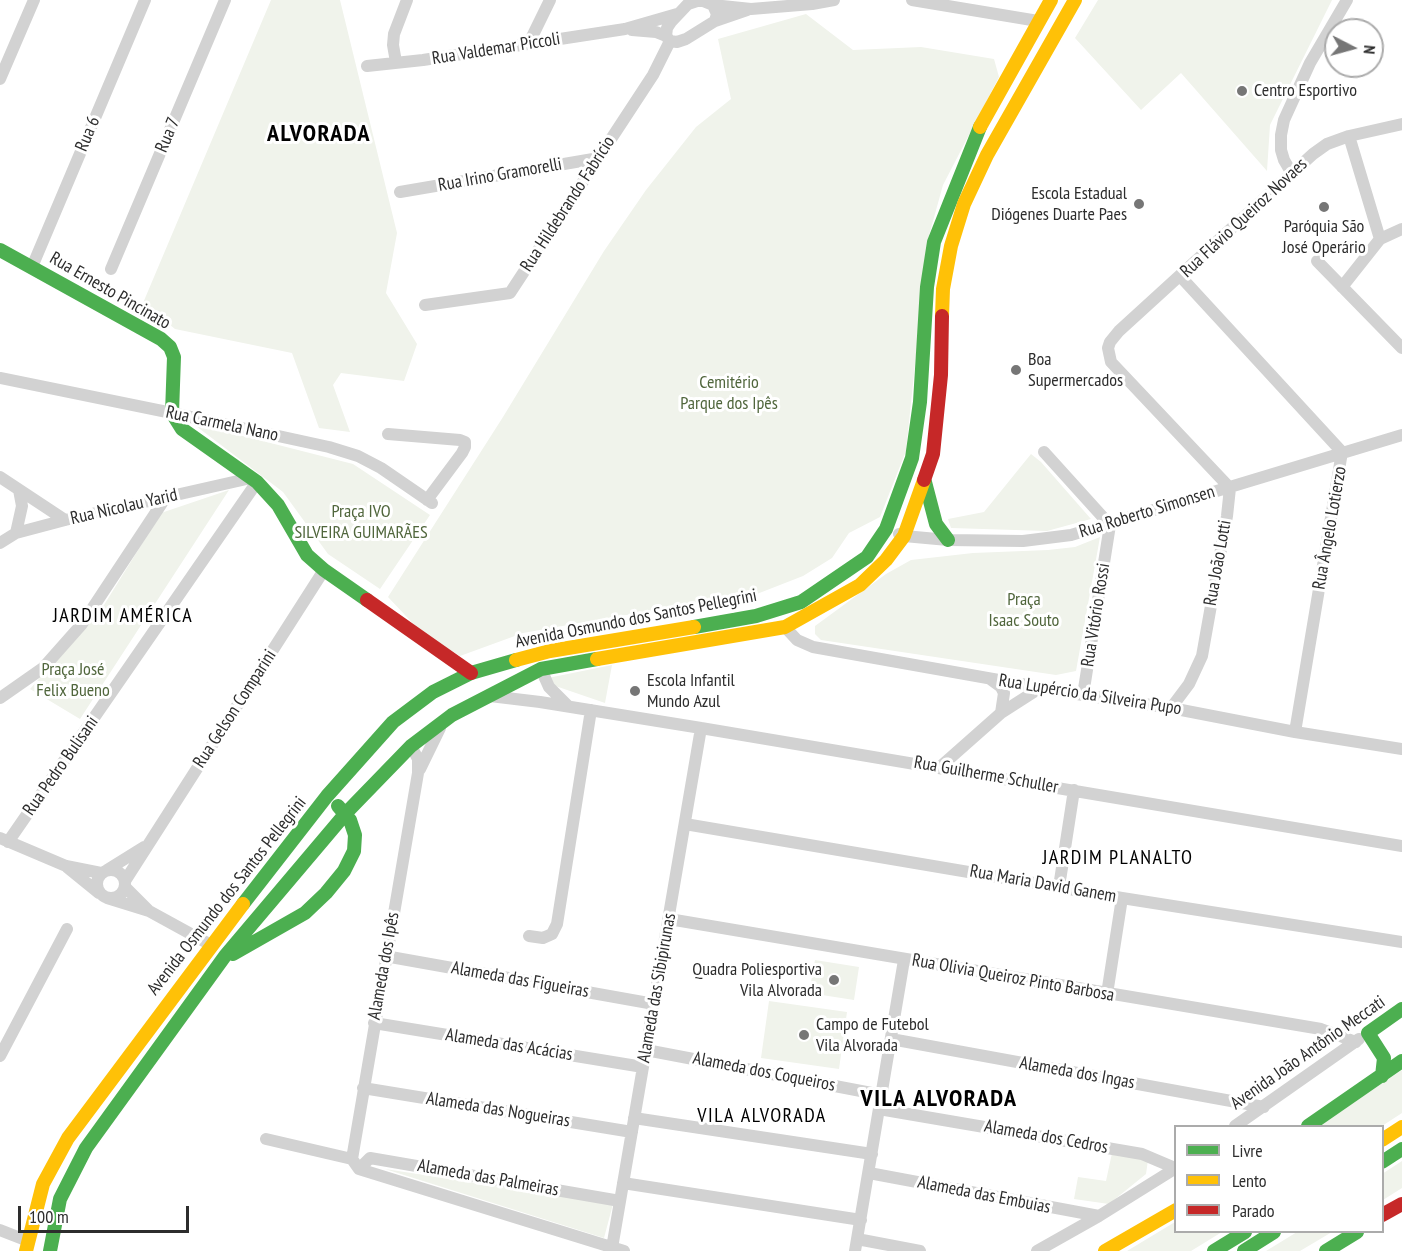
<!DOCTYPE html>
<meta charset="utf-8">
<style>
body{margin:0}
#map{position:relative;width:1402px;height:1251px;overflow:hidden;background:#fff;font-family:"PT Sans Narrow",sans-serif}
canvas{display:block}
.legend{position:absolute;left:1174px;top:1125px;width:210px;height:108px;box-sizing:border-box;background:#fff;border:2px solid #ababab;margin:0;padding:8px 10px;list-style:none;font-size:18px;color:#2d2d2d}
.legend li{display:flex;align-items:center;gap:12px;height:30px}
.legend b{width:30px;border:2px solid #ababab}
.north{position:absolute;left:1324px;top:18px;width:60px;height:60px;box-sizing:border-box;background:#fff;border:2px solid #ababab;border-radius:50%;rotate:96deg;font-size:16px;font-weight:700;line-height:24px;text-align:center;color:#2d2d2d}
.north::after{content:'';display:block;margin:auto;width:21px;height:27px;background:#767676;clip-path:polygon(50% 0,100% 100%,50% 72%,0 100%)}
.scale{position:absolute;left:18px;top:1206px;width:171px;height:27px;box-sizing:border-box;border:3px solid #2d2d2d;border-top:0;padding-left:8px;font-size:18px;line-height:21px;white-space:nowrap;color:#2d2d2d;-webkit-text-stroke:4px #fff;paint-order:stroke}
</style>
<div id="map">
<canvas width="1402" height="1251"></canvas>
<ul class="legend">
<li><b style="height:8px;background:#4caf50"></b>Livre</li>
<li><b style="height:8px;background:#ffc107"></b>Lento</li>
<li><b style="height:8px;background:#c62828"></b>Parado</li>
</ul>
<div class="north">N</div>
<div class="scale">100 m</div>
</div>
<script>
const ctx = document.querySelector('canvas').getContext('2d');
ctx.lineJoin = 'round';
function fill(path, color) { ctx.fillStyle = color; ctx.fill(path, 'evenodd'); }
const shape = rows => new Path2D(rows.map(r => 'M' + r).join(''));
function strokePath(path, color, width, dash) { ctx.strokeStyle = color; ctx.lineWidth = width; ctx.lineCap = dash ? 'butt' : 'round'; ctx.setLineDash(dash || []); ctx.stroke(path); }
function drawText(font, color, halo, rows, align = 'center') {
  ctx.font = font + ' "PT Sans Narrow",sans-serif'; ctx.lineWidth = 6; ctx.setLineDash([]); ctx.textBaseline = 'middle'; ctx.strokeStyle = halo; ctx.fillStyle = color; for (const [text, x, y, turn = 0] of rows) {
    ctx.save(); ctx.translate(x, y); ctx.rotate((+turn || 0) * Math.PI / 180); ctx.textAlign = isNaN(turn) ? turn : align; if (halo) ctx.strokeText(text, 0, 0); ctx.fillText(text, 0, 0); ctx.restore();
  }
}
const green = shape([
 [271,0,340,0,397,233,386,293,417,344,404,381,341,373,333,385,350,432,319,428,292,353,175,329,143,303],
 [1098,0,1332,0,1270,125,1267,171,1181,73,1141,110,1075,38],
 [806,14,853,50,921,47,994,59,999,77,943,185,928,239,906,451,880,517,849,533,832,558,803,576,744,599,619,616,523,633,460,656,421,632,388,597,503,417,604,251,646,190,696,127,731,99,718,39],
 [192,423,353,464,430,515,380,589,328,554,283,492],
 [1031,454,1041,462,1091,519,1047,531,951,528,948,519,984,512],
 [229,490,80,719,30,689,104,605,161,513],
 [1100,537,1076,671,1056,675,821,640,815,634,815,626,886,574,911,560,973,553,1048,550,1075,547],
 [612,665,605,703,538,680],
 [815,960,859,967,854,1000,809,993],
 [769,1001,847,1012,839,1069,761,1058],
 [1402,1070,1402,1113,1382,1126,1319,1126],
 [1112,1153,1148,1160,1146,1174,1109,1204,1074,1199,1078,1177,1106,1181],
 [1402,1161,1402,1188,1383,1200,1382,1174],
 [385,1169,613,1204,604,1238],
 [1175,1222,1176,1232,1222,1232,1191,1251,1127,1251],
 [1297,1232,1332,1232,1300,1251,1266,1251]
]);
const street = shape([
 [912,0,1038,21],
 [697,1,703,1,713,5,717,14,715,21,686,39,677,42,670,41,666,36,667,28,671,22,688,4,697,1],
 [713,5,751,9,812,4,834,0],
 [715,21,747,10],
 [632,30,656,32,666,36],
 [529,43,550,0],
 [396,62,393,45,394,34,407,0],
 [367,66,423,60,625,29,677,14],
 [0,79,34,0],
 [1349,136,1380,239],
 [1291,172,1284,160,1281,150,1281,135,1284,120,1310,63,1347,0],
 [400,192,599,158],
 [1317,261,1402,348],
 [32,267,145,0],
 [111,269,225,0],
 [1180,276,1342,452,1295,732],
 [1342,287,1380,239,1402,229],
 [425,305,510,293,653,75,670,41],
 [0,378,172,413,329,447,358,456,381,468,432,503],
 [388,434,460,440,465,442,465,447,462,453,427,500],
 [1044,452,1110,525],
 [0,477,65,520],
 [16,533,22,506,19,490],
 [899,534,904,536,948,540,1023,541,1071,535,1402,435],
 [0,543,16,533,65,520,251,478],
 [785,627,797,640,813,647,1083,695,1171,708,1295,732,1402,749],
 [541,669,549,687,568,706],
 [990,679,1001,687,1004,693,1001,713],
 [1083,695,1110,525],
 [490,696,540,702,701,728,1402,846],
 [0,698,43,668,82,624,166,497],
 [1171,708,1189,684,1202,656,1227,516,1230,488,1111,362,1108,348,1110,342,1119,331,1313,154,1327,144,1349,136,1402,124],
 [940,767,1001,713,1040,688],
 [420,769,440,728],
 [685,824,1122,898,1402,942],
 [0,838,66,866,101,873],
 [8,842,257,482],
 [67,867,99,893],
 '97 884a14 14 0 1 1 28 0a14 14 0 1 1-28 0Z',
 [107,870,144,847],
 [125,881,324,570],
 [125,887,148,910],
 [1059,887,1074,790],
 [107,898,149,911,211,945],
 [669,919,1321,1029,1356,1042],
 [529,936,543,938,552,934,557,924,591,710],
 [385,956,654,1004],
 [1107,994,1122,898],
 [374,1023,643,1067],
 [891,1039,1264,1107],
 [646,1050,882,1095],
 [0,1056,67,929],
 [363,1088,632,1132],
 [879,1109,1142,1154,1175,1168],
 [634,1118,872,1154],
 [1235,1126,1359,1039],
 [266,1139,352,1159,359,1169,624,1251],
 [352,1159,418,773,418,759,411,746],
 [359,1169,370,1158,620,1201],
 [869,1173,1099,1216],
 [623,1183,861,1220],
 [0,1230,28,1241],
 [857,1239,920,1251],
 [612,1248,701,728],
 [855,1251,904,960],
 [1037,1251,1099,1216,1176,1168]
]);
const fast = shape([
 [0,250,161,339,170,347,174,357,172,413,182,429,257,482,278,505,307,555,324,570,367,600],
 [925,482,936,524,948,540],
 [694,627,756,616,801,602,867,557,886,529,912,458,920,402,927,287,934,242,980,127],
 [243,904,327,796,393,722,433,692,471,673,516,660],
 [233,954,305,913,326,893,344,871,354,851,355,835,350,820,338,806],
 [1368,1033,1402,1009],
 [1368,1033,1384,1058,1382,1076],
 [1308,1126,1402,1061],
 [1382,1162,1402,1149],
 [50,1251,60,1199,86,1148,225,956,346,813,411,746,452,715,541,669,597,659],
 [1214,1251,1245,1232],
 [1244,1251,1274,1232],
 [1326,1251,1357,1232]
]);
const slow = shape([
 [980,127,1051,0],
 [942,316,943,289,951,246,964,204,987,155,1075,0],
 [597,659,785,627,860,585,886,560,904,536,924,480],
 [516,660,550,651,694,627],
 [1382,1140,1402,1127],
 [26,1251,43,1184,68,1138,243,904],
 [1105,1251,1176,1210]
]);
const jam = shape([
 [924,480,933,454,941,375,942,316],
 [367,600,471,673],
 [1382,1215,1402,1204]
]);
const markers = [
 [1242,91,6,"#767676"],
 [1139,204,6,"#767676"],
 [1324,207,6,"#767676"],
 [1016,370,6,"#767676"],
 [635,691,6,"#767676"],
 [834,980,6,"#767676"],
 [804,1035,6,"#767676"]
];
const streetNames = [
 ["Rua Valdemar Piccoli",496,49,-9],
 ["Rua 6",88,134,-67],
 ["Rua 7",168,135,-67],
 ["Rua Irino Gramorelli",500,175,-10],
 ["Rua Hildebrando Fabrício",568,204,-57],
 ["Rua Flávio Queiroz Novaes",1244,218,-43],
 ["Rua Ernesto Pincinato",110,291,30],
 ["Rua Carmela Nano",222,424,12],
 ["Rua Nicolau Yarid",124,507,-13],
 ["Rua Roberto Simonsen",1147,512,-17],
 ["Rua Ângelo Lotierzo",1330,528,-80],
 ["Rua João Lotti",1218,563,-80],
 ["Rua Vitório Rossi",1096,615,-81],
 ["Avenida Osmundo dos Santos Pellegrini",636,619,-11],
 ["Rua Lupércio da Silveira Pupo",1090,695,9],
 ["Rua Gelson Comparini",235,709,-57],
 ["Rua Pedro Bulisani",61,766,-55],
 ["Rua Guilherme Schuller",986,775,10],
 ["Rua Maria David Ganem",1043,884,10],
 ["Avenida Osmundo dos Santos Pellegrini",227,896,-52],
 ["Alameda dos Ipês",384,966,-80],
 ["Rua Olivia Queiroz Pinto Barbosa",1013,978,10],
 ["Alameda das Figueiras",520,980,10],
 ["Alameda das Sibipirunas",657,988,-80],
 ["Alameda das Acácias",509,1045,9],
 ["Avenida João Antônio Meccati",1308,1053,-35],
 ["Alameda dos Coqueiros",764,1072,11],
 ["Alameda dos Ingas",1077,1073,10],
 ["Alameda das Nogueiras",498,1110,9],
 ["Alameda dos Cedros",1046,1137,10],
 ["Alameda das Palmeiras",488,1178,10],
 ["Alameda das Embuias",984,1195,11]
];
const poiNames = [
 ["Centro Esportivo",1254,91],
 ["Escola Estadual",1127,194,"right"],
 ["Diógenes Duarte Paes",1127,215,"right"],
 ["Paróquia São",1324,227,"center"],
 ["José Operário",1324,248,"center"],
 ["Boa",1028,360],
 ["Supermercados",1028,381],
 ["Escola Infantil",647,681],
 ["Mundo Azul",647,702],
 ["Quadra Poliesportiva",822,970,"right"],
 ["Vila Alvorada",822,991,"right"],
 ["Campo de Futebol",816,1025],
 ["Vila Alvorada",816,1046]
];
const parkNames = [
 ["Cemitério",729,383],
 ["Parque dos Ipês",729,404],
 ["Praça IVO",361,512],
 ["SILVEIRA GUIMARÃES",361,533],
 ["Praça",1024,600],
 ["Isaac Souto",1024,621],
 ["Praça José",73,670],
 ["Felix Bueno",73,691]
];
const neighbourhoodNames = [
 ["JARDIM AMÉRICA",123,616],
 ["JARDIM PLANALTO",1118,858],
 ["VILA ALVORADA",762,1116]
];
const districtNames = [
 ["ALVORADA",319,134],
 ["VILA ALVORADA",939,1099]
];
fill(green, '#f0f3eb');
strokePath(street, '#d2d2d2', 12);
strokePath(fast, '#4caf50', 14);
strokePath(slow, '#ffc107', 14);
strokePath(jam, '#c62828', 14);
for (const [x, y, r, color] of markers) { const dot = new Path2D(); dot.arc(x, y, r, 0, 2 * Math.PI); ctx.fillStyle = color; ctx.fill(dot); strokePath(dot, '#fff', 2); }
drawText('18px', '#2d2d2d', '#fff', streetNames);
drawText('18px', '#2d2d2d', '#fff', poiNames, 'left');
drawText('18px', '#50663c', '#fff', parkNames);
ctx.letterSpacing = '1.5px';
drawText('20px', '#000', '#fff', neighbourhoodNames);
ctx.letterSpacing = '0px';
ctx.letterSpacing = '1.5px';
drawText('bold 24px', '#000', '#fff', districtNames);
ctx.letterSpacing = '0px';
</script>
